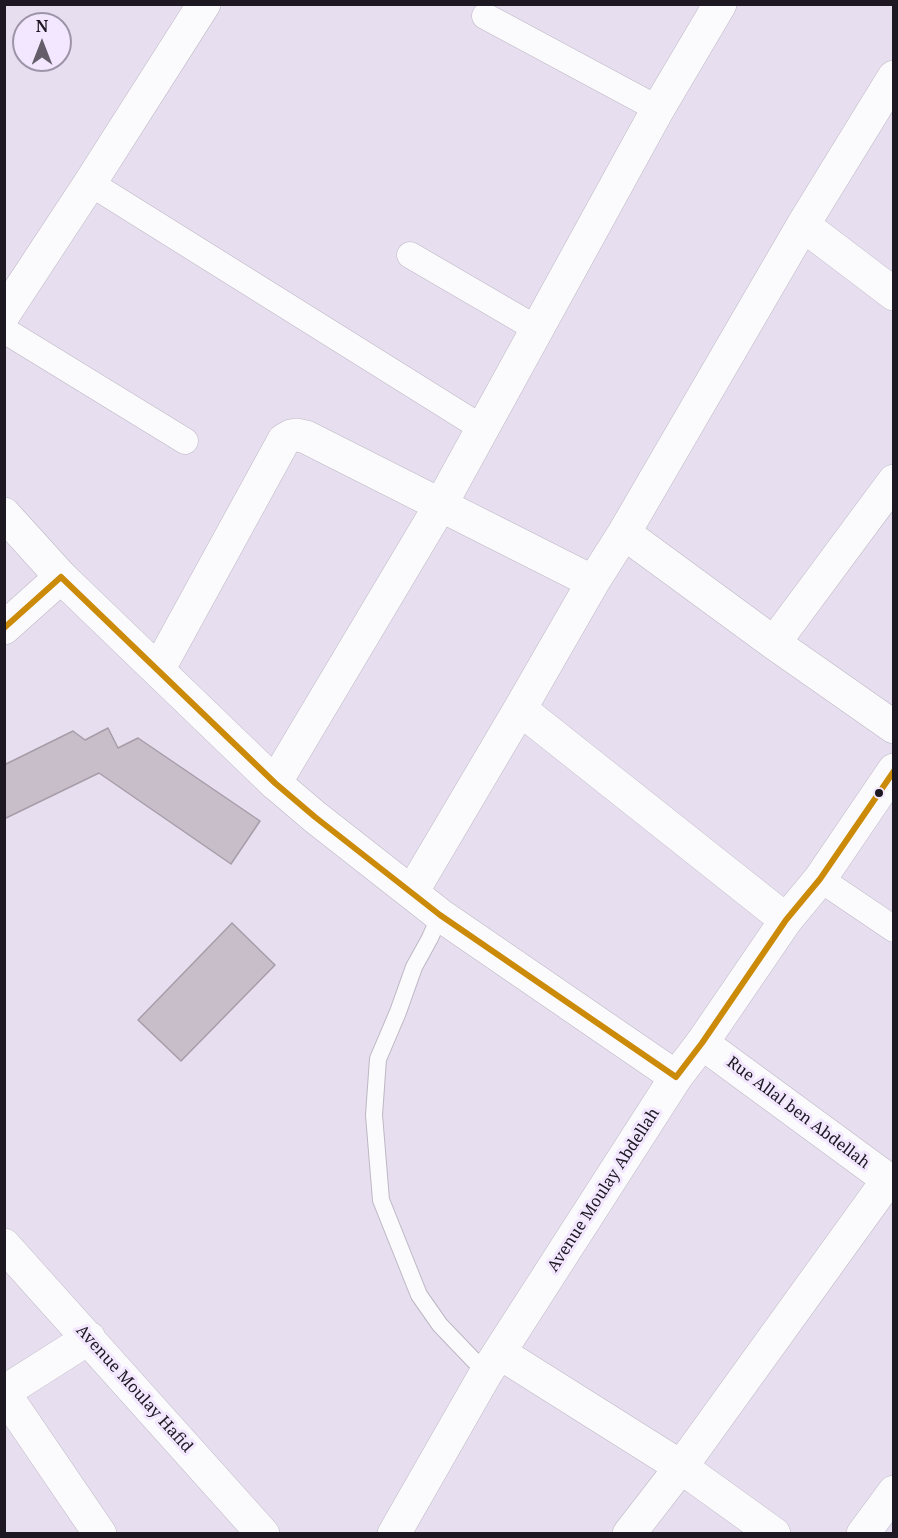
<!DOCTYPE html>
<style>
body{margin:0}
#map{position:relative;width:898px;height:1538px;overflow:hidden;background:#e7dff0;font-family:"Noto Serif",serif}
canvas{display:block}
.frame{position:absolute;inset:0;border:6px solid #1d1822;pointer-events:none}
.north{position:absolute;left:12px;top:12px;width:60px;height:60px;box-sizing:border-box;background:#f3e7ff;border:2px solid #9d94a7;border-radius:50%;rotate:0deg;font-size:16px;font-weight:700;line-height:24px;text-align:center;color:#1d1822}
.north::after{content:'';display:block;margin:auto;width:21px;height:27px;background:#645e6a;clip-path:polygon(50% 0,100% 100%,50% 72%,0 100%)}
</style>
<div id="map">
<canvas width="898" height="1538"></canvas>
<div class="frame"></div>
<div class="north">N</div>
</div>
<script>
const ctx = document.querySelector('canvas').getContext('2d');
ctx.lineJoin = 'round';
function fill(path, color) { ctx.fillStyle = color; ctx.fill(path, 'evenodd'); }
const shape = rows => new Path2D(rows.map(r => 'M' + r).join(''));
function strokePath(path, color, width, dash) { ctx.strokeStyle = color; ctx.lineWidth = width; ctx.lineCap = dash ? 'butt' : 'round'; ctx.setLineDash(dash || []); ctx.stroke(path); }
function drawText(font, color, halo, rows, align = 'center') {
  ctx.font = font + ' "Noto Serif",serif'; ctx.lineWidth = 6; ctx.setLineDash([]); ctx.textBaseline = 'middle'; ctx.strokeStyle = halo; ctx.fillStyle = color; for (const [text, x, y, turn = 0] of rows) {
    ctx.save(); ctx.translate(x, y); ctx.rotate((+turn || 0) * Math.PI / 180); ctx.textAlign = isNaN(turn) ? turn : align; if (halo) ctx.strokeText(text, 0, 0); ctx.fillText(text, 0, 0); ctx.restore();
  }
}
const building = shape([
 [108,728,118,748,138,738,260,821,231,864,99,773,4,819,4,765,73,731,85,740,108,728],
 [232,923,275,965,181,1061,138,1020,232,923]
]);
const service = shape([
 [440,915,430,938,414,967,398,1012,378,1059,374,1115,381,1200,419,1295,440,1325,486,1373]
]);
const pedestrian = shape([
 [485,16,658,109],
 [90,183,482,428],
 [410,255,537,329],
 [4,330,185,441],
 [820,879,894,929]
]);
const minor = shape([
 [803,225,894,294],
 [4,314,90,183,204,4],
 [4,514,61,577],
 [624,533,774,643,894,727],
 [774,643,894,481],
 [158,670,284,440,291,436,297,435,306,437,593,582],
 [520,709,786,920],
 [275,783,440,506,658,109,720,4],
 [412,892,520,709,593,582,624,533,803,225,894,77],
 [702,1043,894,1184],
 [4,1245,263,1534],
 [500,1353,681,1467,774,1534],
 [4,1392,89,1338],
 [4,1393,100,1534],
 [629,1534,681,1467,888,1180],
 [863,1534,894,1492]
]);
const tertiary = shape([
 [4,628,61,577,275,783,315,817,440,915,676,1077],
 [394,1534,486,1373,676,1077,702,1043,786,920,820,879,894,770]
]);
const bus1 = shape([
 [61,577,275,783,315,817,440,915,676,1077],
 [4,628,61,577],
 [676,1077,702,1043,786,920,820,879,894,771]
]);
const markers = [
 [879,793,5,"#1d1822"]
];
const streetNames = [
 ["Rue Allal ben Abdellah",798,1113,37],
 ["Avenue Moulay Abdellah",604,1190,-57],
 ["Avenue Moulay Hafid",134,1389,48]
];
fill(building, '#c8beca');
strokePath(building, '#a69da8', 1.5);
strokePath(service, '#bdb7c3', 18);
strokePath(pedestrian, '#bdb7c3', 27);
strokePath(minor, '#bdb7c3', 34);
strokePath(tertiary, '#bdb7c3', 34);
strokePath(service, '#fbfafd', 16);
strokePath(pedestrian, '#fbfafd', 26);
strokePath(minor, '#fbfafd', 33);
strokePath(tertiary, '#fbfafd', 33);
strokePath(bus1, '#cb8a07', 6);
for (const [x, y, r, color] of markers) { const dot = new Path2D(); dot.arc(x, y, r, 0, 2 * Math.PI); ctx.fillStyle = color; ctx.fill(dot); strokePath(dot, '#f3e7ff', 2); }
drawText('16px', '#1d1822', '#f3e7ff', streetNames);
</script>
